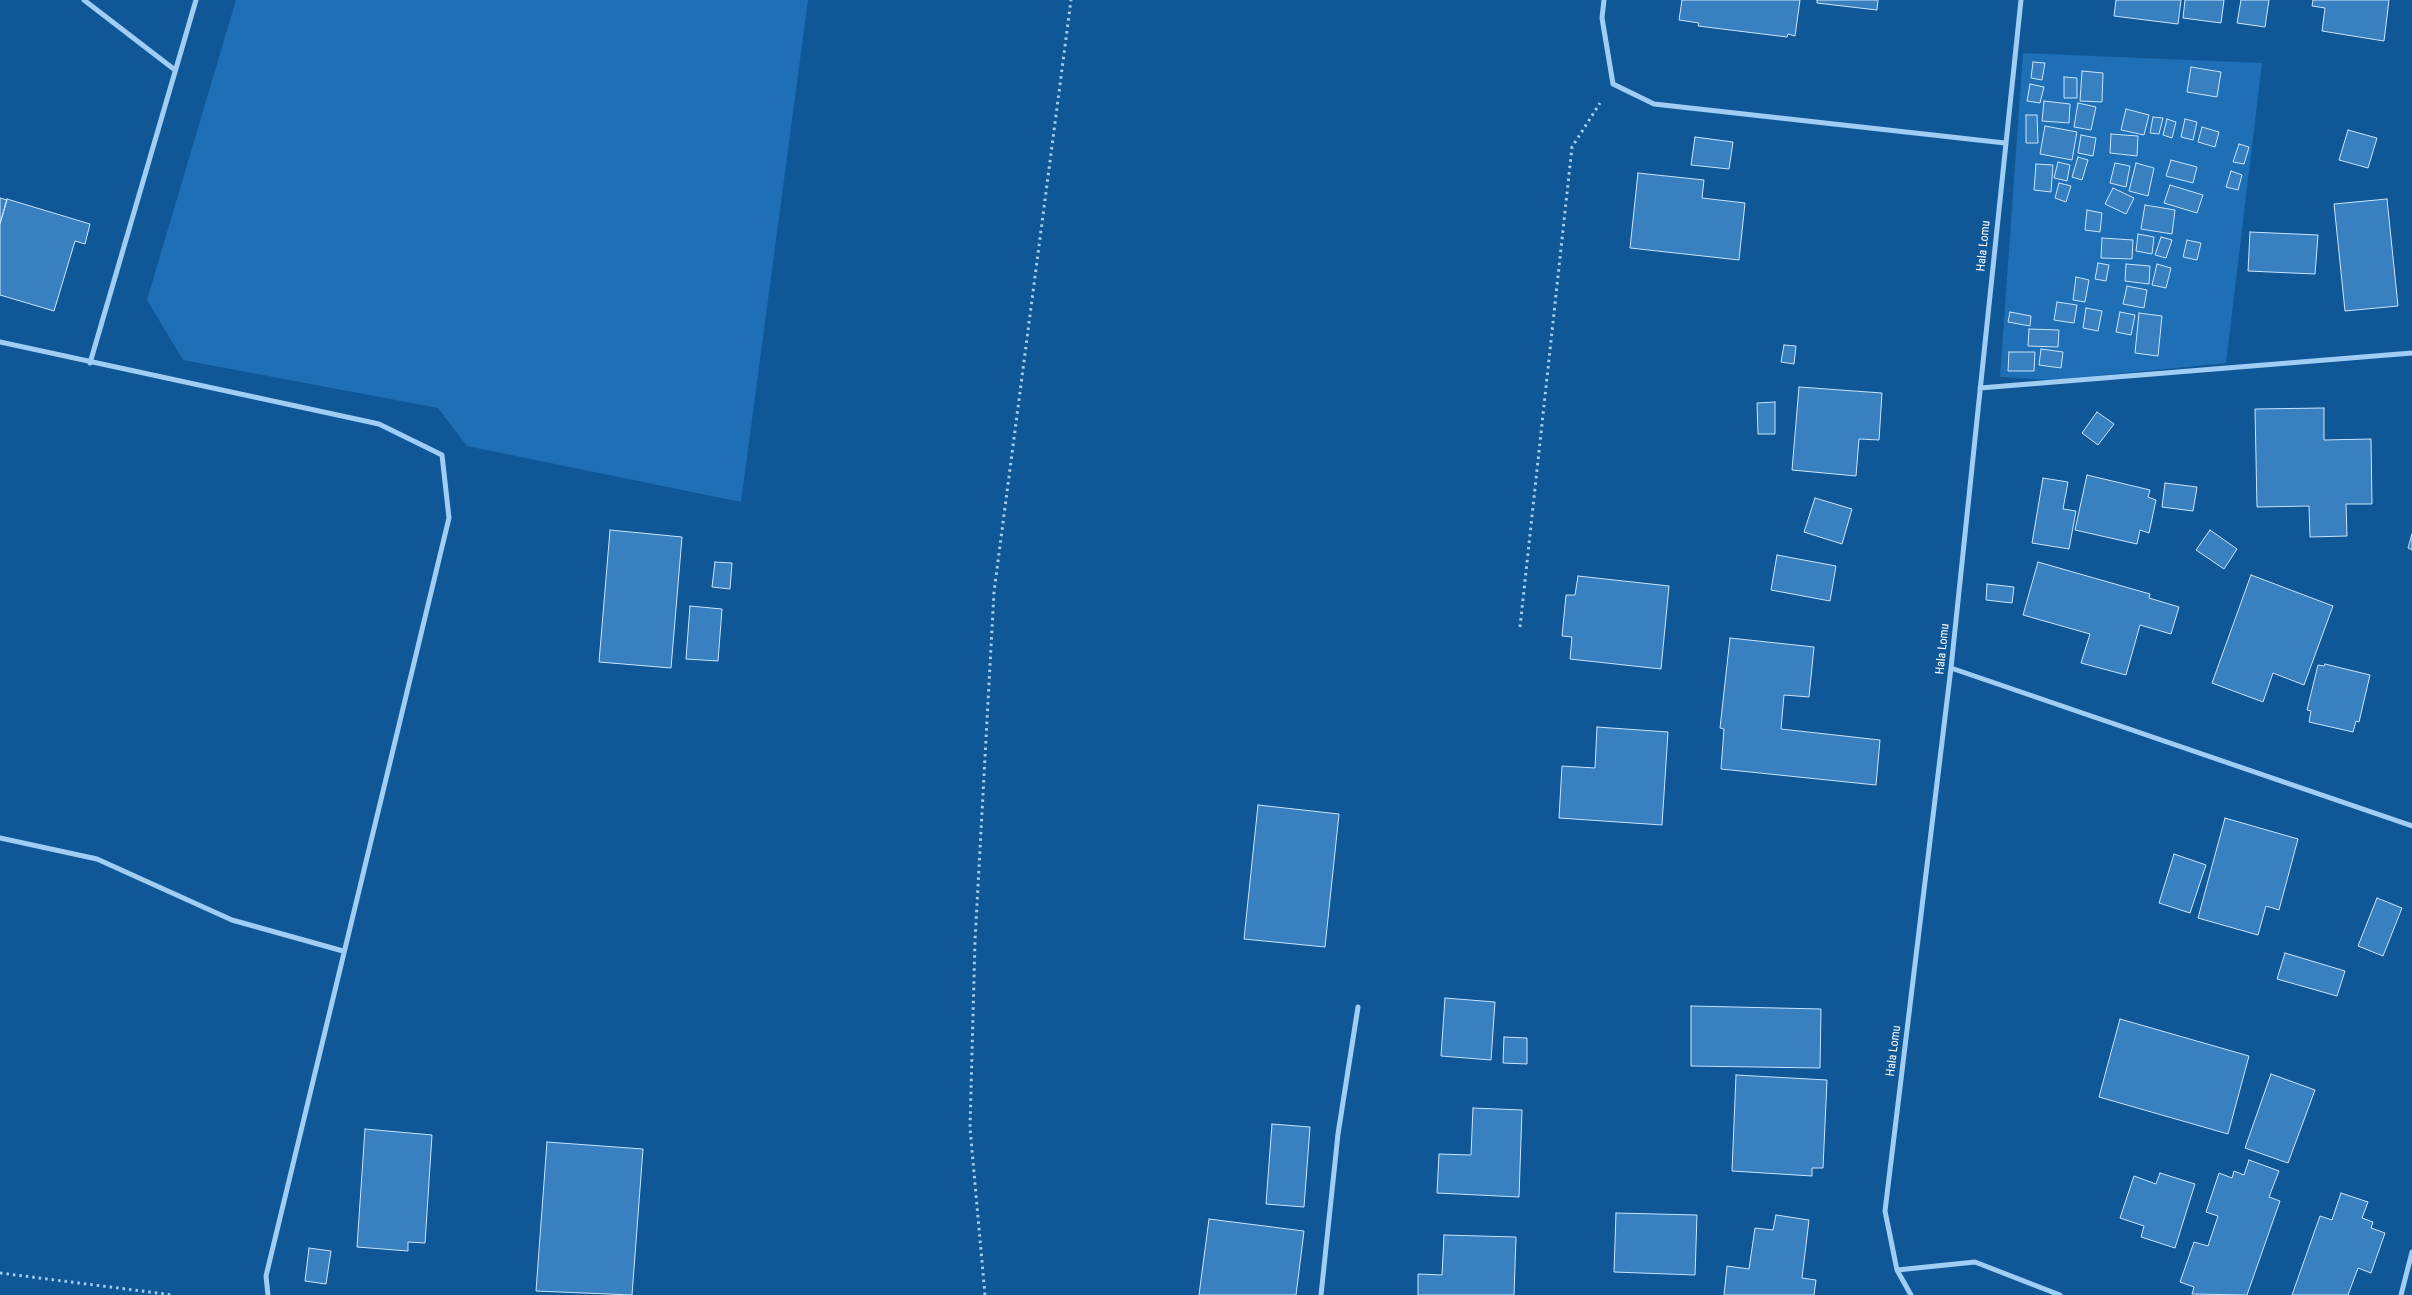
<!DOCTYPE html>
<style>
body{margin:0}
canvas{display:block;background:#105797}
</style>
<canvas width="2412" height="1295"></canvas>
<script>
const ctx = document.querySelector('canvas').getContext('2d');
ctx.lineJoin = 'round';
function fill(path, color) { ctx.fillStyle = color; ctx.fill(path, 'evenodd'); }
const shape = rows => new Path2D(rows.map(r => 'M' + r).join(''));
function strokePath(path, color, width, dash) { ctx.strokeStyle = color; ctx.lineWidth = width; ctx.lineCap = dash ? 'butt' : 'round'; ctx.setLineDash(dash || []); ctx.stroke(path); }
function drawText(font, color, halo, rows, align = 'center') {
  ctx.font = font + ' "Roboto Condensed",sans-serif'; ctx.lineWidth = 4.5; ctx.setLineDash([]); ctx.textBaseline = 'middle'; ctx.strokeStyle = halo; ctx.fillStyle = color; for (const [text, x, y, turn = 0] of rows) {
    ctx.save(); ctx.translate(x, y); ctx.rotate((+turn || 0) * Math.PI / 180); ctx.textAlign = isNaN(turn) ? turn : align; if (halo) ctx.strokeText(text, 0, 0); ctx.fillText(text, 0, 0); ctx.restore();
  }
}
const green = shape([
 [236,0,808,0,741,502,467,446,438,408,183,360,147,300],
 [2023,53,2262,63,2226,363,2052,380,2000,377]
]);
const building = shape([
 [1682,0,1800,0,1795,36,1788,34,1787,37,1698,26,1699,23,1679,20,1682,0],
 [1817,0,1878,0,1877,10,1817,3,1817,0],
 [2116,0,2181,0,2178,24,2114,16,2116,0],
 [2185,0,2224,0,2221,23,2183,18,2185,0],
 [2241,0,2269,0,2265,27,2237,23,2241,0],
 [2313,0,2389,0,2384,41,2322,31,2325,8,2312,6,2313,0],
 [2033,62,2045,63,2042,80,2031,78,2033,62],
 [2191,67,2221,72,2217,97,2187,92,2191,67],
 [2082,71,2103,73,2102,102,2080,101,2082,71],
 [2064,77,2077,78,2077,98,2064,98,2064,77],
 [2030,84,2044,87,2040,103,2027,101,2030,84],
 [2044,101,2070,104,2069,123,2042,121,2044,101],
 [2078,103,2096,107,2091,130,2074,127,2078,103],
 [2126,109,2149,115,2144,135,2121,130,2126,109],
 [2026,115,2037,115,2038,143,2026,143,2026,115],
 [2153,117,2163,118,2159,134,2150,133,2153,117],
 [2167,119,2176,122,2172,138,2163,135,2167,119],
 [2185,119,2197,122,2193,140,2181,137,2185,119],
 [2045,126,2077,132,2072,160,2040,154,2045,126],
 [2202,127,2219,132,2215,147,2198,142,2202,127],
 [2348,130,2377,138,2368,168,2339,160,2348,130],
 [2111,134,2138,136,2137,156,2110,153,2111,134],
 [2081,135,2096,138,2093,156,2078,153,2081,135],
 [1695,137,1733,142,1729,169,1691,165,1695,137],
 [2239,144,2249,147,2244,164,2233,162,2239,144],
 [2078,157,2088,160,2082,180,2072,177,2078,157],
 [2171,160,2197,167,2193,183,2166,176,2171,160],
 [2058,162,2070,165,2067,181,2054,178,2058,162],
 [2115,163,2130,166,2126,187,2110,183,2115,163],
 [2136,163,2154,168,2148,196,2129,191,2136,163],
 [2036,164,2053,165,2051,192,2034,190,2036,164],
 [2231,171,2242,175,2238,190,2226,187,2231,171],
 [1638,173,1704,180,1702,198,1745,203,1739,260,1630,248,1638,173],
 [2059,183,2071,186,2066,202,2055,198,2059,183],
 [2170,185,2203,195,2197,213,2164,203,2170,185],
 [2113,188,2134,198,2126,214,2105,204,2113,188],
 [0,198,7,200,0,224,0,198],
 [7,199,90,224,85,244,75,241,54,311,0,295,0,223,7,199],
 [2387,199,2398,306,2345,311,2334,204,2387,199],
 [2145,205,2175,210,2172,234,2141,229,2145,205],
 [2087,210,2102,213,2100,232,2085,230,2087,210],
 [2250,232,2318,235,2315,274,2248,271,2250,232],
 [2138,234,2154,237,2152,254,2136,251,2138,234],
 [2161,237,2172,240,2166,258,2155,255,2161,237],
 [2102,238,2133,240,2132,259,2101,258,2102,238],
 [2187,240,2201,243,2197,260,2183,257,2187,240],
 [2098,263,2109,265,2106,281,2095,279,2098,263],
 [2126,264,2150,266,2149,284,2125,281,2126,264],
 [2157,264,2171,268,2166,288,2152,285,2157,264],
 [2076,277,2089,280,2085,302,2073,300,2076,277],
 [2127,286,2147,290,2144,308,2123,304,2127,286],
 [2057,302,2077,305,2074,323,2054,320,2057,302],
 [2086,308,2102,311,2098,331,2083,328,2086,308],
 [2010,312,2031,316,2030,326,2008,322,2010,312],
 [2120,312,2135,315,2131,335,2116,332,2120,312],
 [2139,313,2162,316,2158,356,2135,353,2139,313],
 [2029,329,2059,330,2058,347,2028,346,2029,329],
 [1784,345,1796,346,1794,364,1781,362,1784,345],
 [2041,349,2063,352,2061,368,2039,365,2041,349],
 [2009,352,2035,352,2034,371,2008,371,2009,352],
 [1799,387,1882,393,1879,440,1859,439,1856,476,1792,470,1799,387],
 [1775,402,1775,434,1758,434,1757,403,1775,402],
 [2324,408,2324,440,2371,439,2372,504,2346,504,2347,536,2310,537,2309,506,2257,507,2255,409,2324,408],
 [2097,412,2114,424,2098,445,2082,433,2097,412],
 [2087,475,2150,490,2148,497,2156,500,2149,533,2140,530,2137,544,2075,530,2087,475],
 [2043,478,2068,482,2063,509,2076,511,2069,549,2032,543,2043,478],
 [2165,483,2197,487,2193,511,2162,507,2165,483],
 [1815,498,1852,509,1842,544,1804,532,1815,498],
 [610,530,682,537,671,668,599,662,610,530],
 [2210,530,2237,549,2224,569,2196,550,2210,530],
 [2412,534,2412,550,2408,548,2412,534],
 [1777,555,1836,566,1830,601,1771,590,1777,555],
 [715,562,732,563,730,589,712,587,715,562],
 [2038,562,2150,594,2149,598,2179,607,2171,634,2140,625,2126,675,2081,663,2090,634,2023,615,2038,562],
 [2251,575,2333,606,2304,685,2273,673,2263,702,2212,683,2251,575],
 [1578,576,1669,586,1661,669,1570,659,1572,637,1562,636,1566,595,1575,595,1578,576],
 [1987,584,2014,587,2012,603,1986,600,1987,584],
 [690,606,722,609,718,661,686,659,690,606],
 [1730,638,1814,647,1809,697,1784,695,1781,729,1880,740,1876,785,1721,769,1724,729,1720,728,1730,638],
 [2325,664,2370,675,2359,722,2356,721,2353,732,2309,722,2311,711,2307,710,2318,665,2324,666,2325,664],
 [1597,727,1668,732,1662,825,1559,818,1562,766,1595,768,1597,727],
 [1258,805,1339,814,1325,947,1244,939,1258,805],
 [2225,818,2298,839,2279,910,2266,906,2258,935,2198,918,2225,818],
 [2174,854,2206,865,2190,913,2159,903,2174,854],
 [2377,898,2402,908,2383,956,2358,946,2377,898],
 [2285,953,2345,971,2337,996,2277,979,2285,953],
 [1445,998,1495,1002,1491,1060,1441,1056,1445,998],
 [1691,1006,1821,1009,1820,1068,1691,1066,1691,1006],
 [2120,1019,2249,1056,2228,1134,2099,1097,2120,1019],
 [1504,1037,1527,1038,1527,1064,1503,1063,1504,1037],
 [2271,1074,2315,1090,2288,1163,2245,1148,2271,1074],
 [1736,1075,1827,1080,1823,1168,1812,1168,1812,1176,1732,1171,1736,1075],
 [1473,1108,1522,1110,1519,1197,1437,1193,1439,1154,1471,1155,1473,1108],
 [1272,1124,1310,1127,1304,1207,1266,1204,1272,1124],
 [365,1129,432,1135,425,1243,408,1242,408,1251,357,1247,365,1129],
 [547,1142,643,1149,632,1295,536,1291,547,1142],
 [2249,1160,2279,1171,2269,1197,2280,1201,2247,1295,2192,1294,2194,1287,2180,1282,2194,1242,2208,1246,2218,1216,2206,1212,2219,1173,2232,1178,2234,1171,2244,1175,2249,1160],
 [2160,1173,2195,1184,2175,1248,2141,1237,2144,1226,2120,1218,2134,1176,2156,1184,2160,1173],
 [2341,1193,2368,1202,2362,1218,2373,1222,2371,1228,2385,1233,2371,1273,2358,1268,2348,1295,2292,1295,2320,1216,2332,1220,2341,1193],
 [1616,1213,1697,1215,1695,1275,1614,1272,1616,1213],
 [1776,1215,1809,1220,1802,1278,1816,1280,1814,1295,1724,1295,1727,1266,1749,1269,1755,1228,1773,1230,1776,1215],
 [1209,1219,1304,1231,1296,1295,1199,1295,1209,1219],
 [1444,1235,1516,1237,1514,1295,1418,1295,1418,1274,1442,1275,1444,1235],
 [309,1248,331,1251,326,1284,305,1281,309,1248]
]);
const path = shape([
 [1520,627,1572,147,1600,103],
 [0,1273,173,1295],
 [985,1295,970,1128,975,941,994,592,1071,0]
]);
const street = shape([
 [84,0,175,70],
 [1604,0,1602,18,1613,84,1654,104,2005,143],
 [0,342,379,424,442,455,449,518,266,1276,268,1295],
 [90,363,196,0],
 [1980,388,2412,353],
 [1951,668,2412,826],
 [0,838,97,859,232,920,343,951],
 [1897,1270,1975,1262,2060,1295],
 [1321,1295,1338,1134,1358,1007],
 [1911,1295,1897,1270,1885,1211,1951,668,2021,0],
 [2401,1295,2412,1252]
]);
const streetNames = [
 ["Hala Lomu",1984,246,-84],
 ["Hala Lomu",1943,649,-84],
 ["Hala Lomu",1894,1051,-83]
];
fill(green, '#1e6fb5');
fill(building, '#3880c0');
strokePath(building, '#c8e5fe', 1);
strokePath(path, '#9fcdf4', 3, [2.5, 4]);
strokePath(street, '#9fcdf4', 5);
drawText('12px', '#fff', '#105797', streetNames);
</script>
